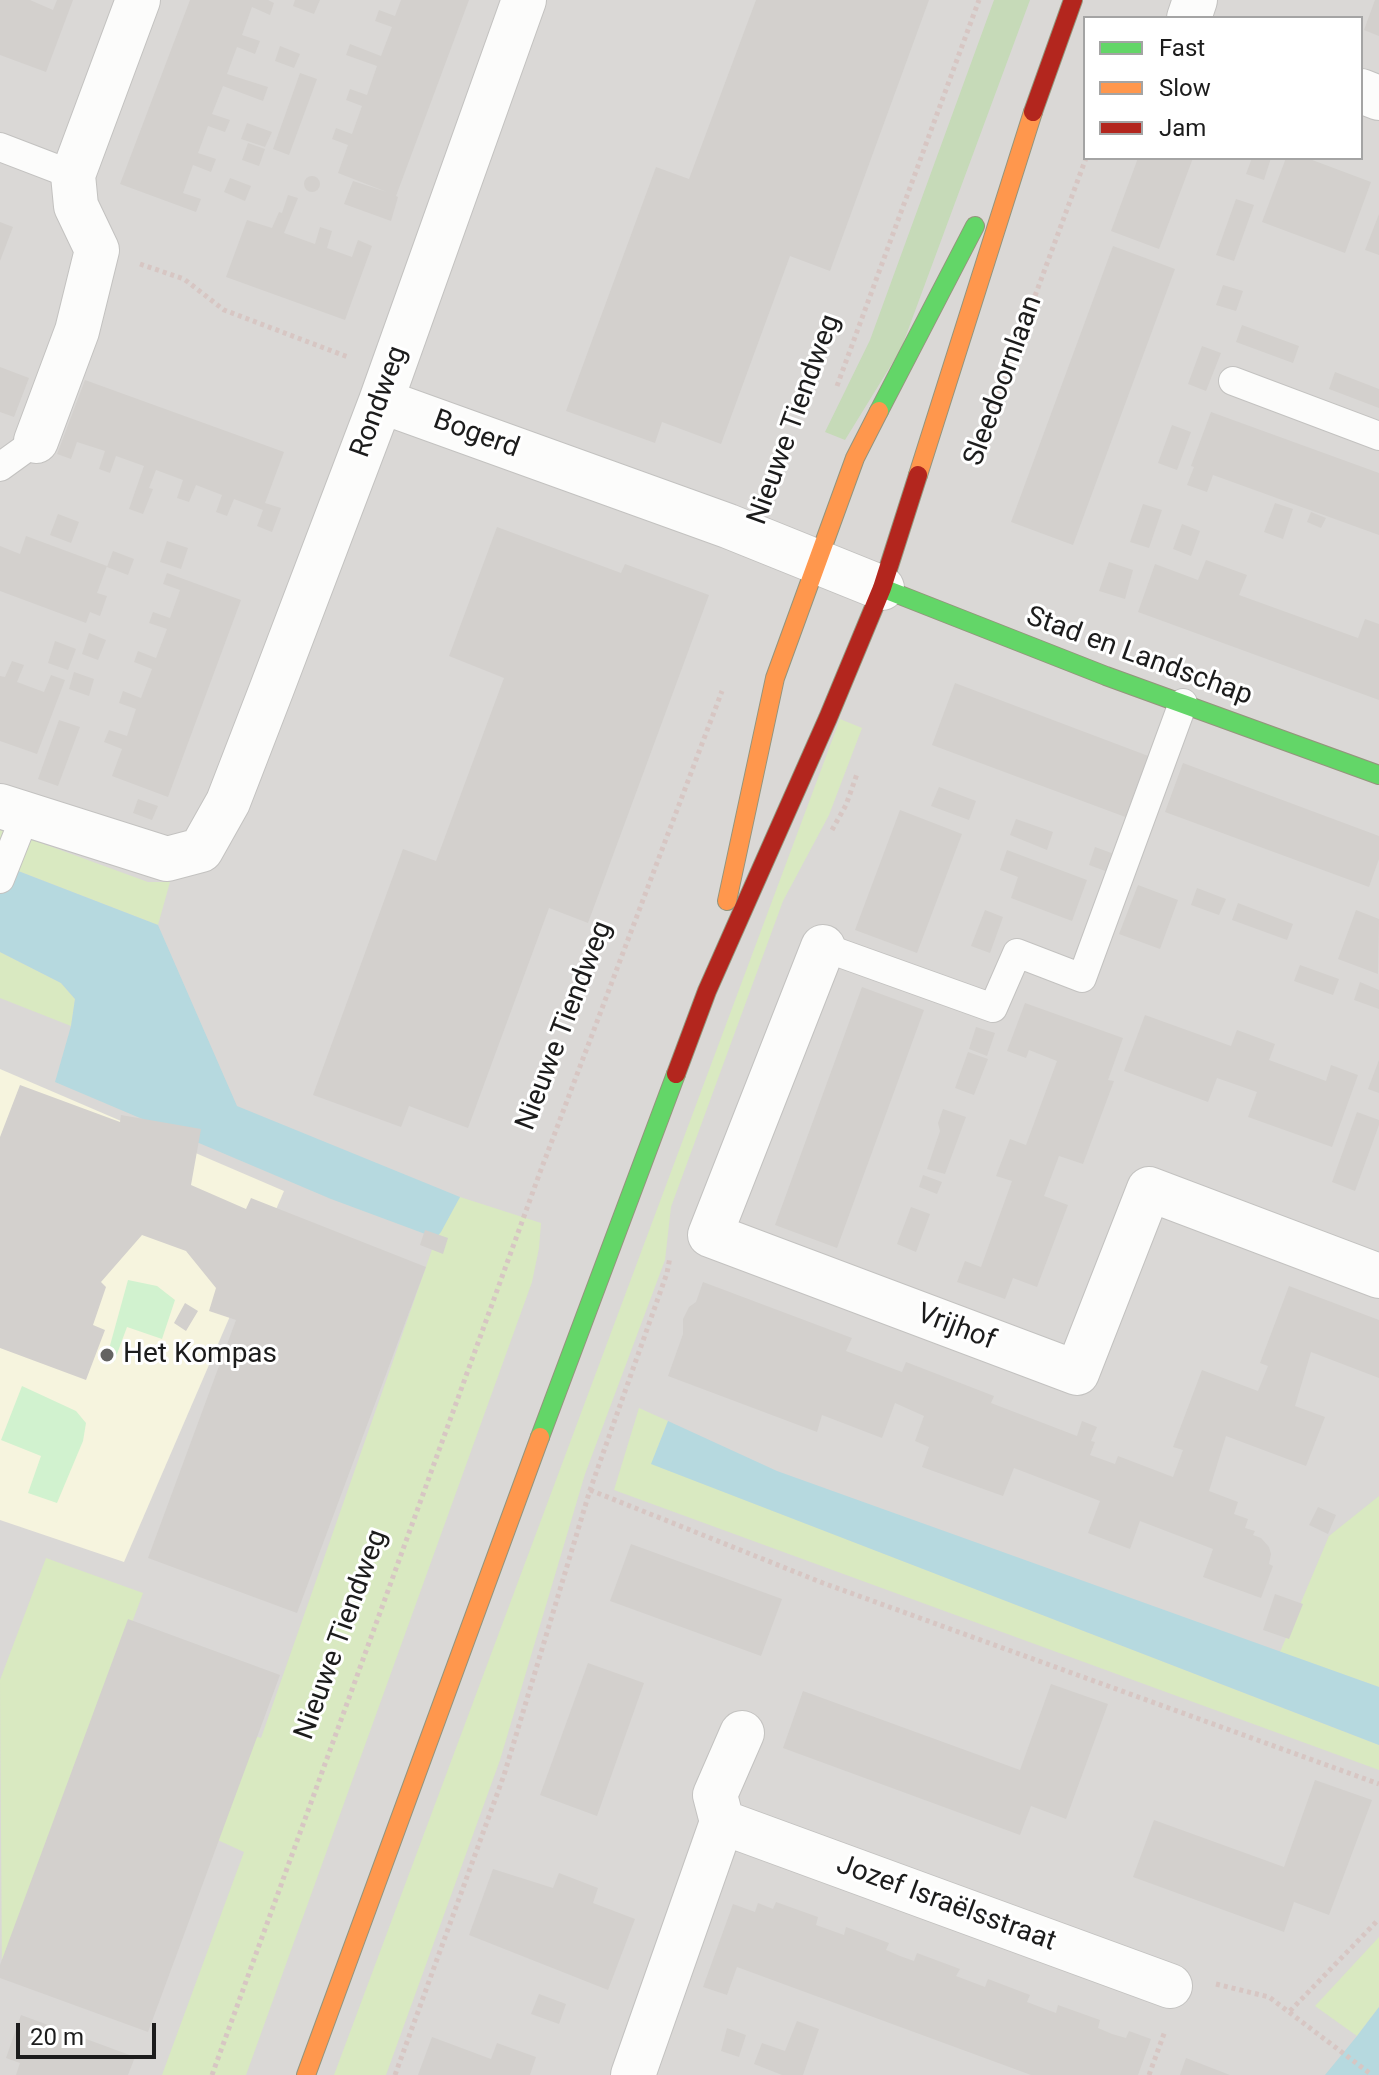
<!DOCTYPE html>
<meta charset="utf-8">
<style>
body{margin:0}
#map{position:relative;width:1379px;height:2075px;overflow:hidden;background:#ebe8e4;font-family:Roboto,sans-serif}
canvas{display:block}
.legend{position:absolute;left:1083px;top:16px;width:280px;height:144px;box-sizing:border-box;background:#fff;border:2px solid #a4a4a4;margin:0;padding:10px 14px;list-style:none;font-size:24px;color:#1c1c1c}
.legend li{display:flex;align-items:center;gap:16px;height:40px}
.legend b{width:40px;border:2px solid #a4a4a4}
.scale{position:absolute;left:16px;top:2023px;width:140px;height:36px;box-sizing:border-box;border:4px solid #1c1c1c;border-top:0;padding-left:10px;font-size:24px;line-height:28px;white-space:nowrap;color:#1c1c1c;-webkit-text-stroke:6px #fff;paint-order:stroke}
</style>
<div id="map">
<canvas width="1379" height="2075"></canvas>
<ul class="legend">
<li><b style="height:10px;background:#63d668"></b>Fast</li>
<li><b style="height:10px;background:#ff974d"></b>Slow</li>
<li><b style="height:10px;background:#b3261e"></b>Jam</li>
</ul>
<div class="scale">20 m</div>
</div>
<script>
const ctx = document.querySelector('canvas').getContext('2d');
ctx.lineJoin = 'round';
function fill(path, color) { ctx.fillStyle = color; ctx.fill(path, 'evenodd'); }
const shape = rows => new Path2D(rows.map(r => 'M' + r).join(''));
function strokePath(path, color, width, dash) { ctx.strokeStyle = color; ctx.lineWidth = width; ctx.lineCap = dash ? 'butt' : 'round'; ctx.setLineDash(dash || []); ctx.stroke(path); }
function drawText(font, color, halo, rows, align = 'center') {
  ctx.font = font + ' Roboto,sans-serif'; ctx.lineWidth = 6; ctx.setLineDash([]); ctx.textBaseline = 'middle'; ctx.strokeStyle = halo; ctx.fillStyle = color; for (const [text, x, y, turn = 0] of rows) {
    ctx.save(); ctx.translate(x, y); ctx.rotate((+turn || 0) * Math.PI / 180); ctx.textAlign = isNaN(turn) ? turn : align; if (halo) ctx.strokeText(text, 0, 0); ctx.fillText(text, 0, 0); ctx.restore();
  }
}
const residential = shape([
 [0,0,1379,0,1379,2075,0,2075],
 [1085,18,1361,18,1361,158,1085,158]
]);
const education = shape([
 [0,1069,284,1191,124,1562,0,1520]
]);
const grass = shape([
 [840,719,862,728,829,815,783,901,671,1207,665,1260,585,1474,500,1760,386,2075,334,2075],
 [0,828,148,882,170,882,158,925,0,864],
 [0,952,61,983,75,999,71,1026,0,998],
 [460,1197,541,1223,539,1248,532,1282,246,2075,162,2075,244,1852,211,1837,240,1731,261,1738,436,1238],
 [639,1408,668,1421,652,1464,1379,1745,1379,1770,614,1490],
 [1379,1496,1379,1687,1280,1652,1329,1536],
 [46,1558,143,1593,2,1974,0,1680],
 [1379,1937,1379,2007,1357,2036,1315,2006]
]);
const forest = shape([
 [994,0,1030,0,901,349,845,440,825,432,870,340]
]);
const park = shape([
 [128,1280,157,1286,175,1300,162,1339,127,1327,114,1362,106,1360],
 [22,1386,76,1411,86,1423,83,1441,57,1503,28,1493,41,1456,1,1440]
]);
const water = shape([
 [0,864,158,925,237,1106,460,1197,441,1232,436,1238,331,1199,55,1082,71,1026,75,999,61,983,0,952],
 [668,1421,777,1471,1379,1687,1379,1745,651,1464],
 [1379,2007,1379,2075,1325,2075,1357,2036]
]);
const building = shape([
 [0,0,30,0,53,10,57,0,73,0,46,72,0,55],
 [190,0,268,0,274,3,270,15,252,7,242,35,260,41,255,54,237,47,227,74,268,87,263,101,223,86,212,114,230,120,225,132,208,126,198,153,216,159,211,172,193,165,183,193,201,199,196,212,120,184],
 [295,0,320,0,314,14,293,6],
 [401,0,469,0,396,196,398,197,391,221,344,204,353,181,387,192,338,173,348,145,332,139,336,128,352,134,362,106,346,100,350,89,367,95,377,66,346,55,350,44,381,56,392,27,375,21,379,10,395,16],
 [756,0,929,0,830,271,790,256,721,444,662,422,655,443,566,411,656,167,689,179],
 [1375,0,1379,0,1379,36,1364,30],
 [280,46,300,54,294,68,275,61],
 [300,73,317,79,289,155,273,149],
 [247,123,272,132,265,147,241,139],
 [248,143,265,149,259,166,242,160],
 [1138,158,1193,158,1159,249,1111,231],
 [1252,158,1271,158,1264,180,1246,174],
 [1286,158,1307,158,1371,182,1345,253,1262,222],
 '304 184a8 8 0 1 1 16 0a8 8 0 1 1-16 0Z',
 [230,178,251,186,245,201,224,192],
 [288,195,298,198,284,233,315,244,320,227,332,231,327,248,352,257,358,240,372,246,345,320,226,277,247,220,272,228,279,212,282,213],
 [1236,199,1254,205,1234,261,1216,255],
 [1379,214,1379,255,1365,250],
 [0,222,13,227,0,261],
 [1113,246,1175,269,1073,545,1011,522],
 [1223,285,1243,291,1236,311,1216,305],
 [1242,325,1299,346,1293,363,1236,342],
 [1202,346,1221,353,1206,391,1188,384],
 [0,367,29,378,14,417,0,412],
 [1335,372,1379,389,1379,408,1329,389],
 [85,380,284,452,265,503,281,508,272,532,257,526,263,510,234,499,227,516,216,512,222,495,196,485,189,502,177,498,183,480,156,470,149,488,153,489,143,514,129,509,144,466,116,456,110,473,99,469,105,451,77,442,71,459,57,454],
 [1211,412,1379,473,1379,535,1213,475,1207,492,1187,485,1194,467,1191,466],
 [1172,425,1191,432,1177,470,1158,463],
 [1275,503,1293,509,1283,539,1264,532],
 [1143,504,1162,510,1149,548,1130,542],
 [1311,512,1326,518,1321,528,1307,522],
 [58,514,79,522,71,543,50,535],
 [1182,524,1200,531,1191,556,1173,549],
 [497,527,621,573,625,564,709,595,588,923,549,908,468,1128,409,1106,401,1127,313,1095,403,849,436,861,504,678,449,656],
 [26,536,107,566,97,593,107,596,100,616,90,612,86,623,0,591,0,546,20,554],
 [167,541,188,548,181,569,160,562],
 [113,551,134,559,128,575,107,567],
 [1206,560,1247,575,1239,595,1358,638,1365,619,1379,624,1379,700,1138,612,1155,564,1198,580],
 [1109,562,1133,570,1125,599,1099,591],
 [167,573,241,600,168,797,112,776,122,749,104,742,109,730,127,736,136,709,119,703,123,691,141,698,152,669,134,662,138,651,156,658,167,629,149,623,153,612,170,618,180,590,163,584],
 [89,633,106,640,98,660,82,654],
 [55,641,76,649,68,670,48,663],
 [12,661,24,665,17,682,44,692,51,675,65,680,37,754,0,741,0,676,5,677],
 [74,672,94,679,89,696,69,689],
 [955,683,1151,757,1128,818,932,745],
 [59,720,80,727,58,786,38,779],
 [1183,763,1379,836,1379,859,1369,887,1165,812],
 [939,787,976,801,969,820,931,806],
 [138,799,158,806,152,820,133,813],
 [900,810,962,834,917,953,855,930],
 [1016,819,1053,832,1047,850,1010,835],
 [1095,847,1114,854,1108,872,1089,865],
 [1007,850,1087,880,1072,921,1011,898,1018,877,1000,870],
 [1138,885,1178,900,1160,949,1119,934],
 [1197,888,1226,899,1219,915,1191,905],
 [1238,903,1293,924,1287,940,1232,920],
 [985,910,1003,917,990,953,971,946],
 [1356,910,1379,919,1378,974,1338,959],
 [1300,965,1339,979,1333,995,1294,981],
 [1360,982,1379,990,1379,1009,1354,1000],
 [862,987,924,1010,837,1248,775,1225],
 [1025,1003,1123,1038,1108,1080,1114,1081,1083,1164,1059,1156,1044,1196,1068,1205,1037,1287,1013,1278,1005,1299,957,1282,965,1261,981,1267,1012,1181,996,1176,1010,1139,1026,1145,1057,1061,1029,1050,1026,1058,1007,1051],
 [1145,1015,1231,1046,1237,1030,1275,1044,1269,1060,1326,1081,1331,1065,1358,1075,1332,1147,1248,1117,1257,1092,1217,1078,1208,1102,1124,1071],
 [976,1027,995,1033,987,1056,969,1049],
 [968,1052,988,1059,974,1095,955,1088],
 [1379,1060,1379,1093,1368,1089],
 [20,1085,120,1122,121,1115,201,1129,191,1185,246,1209,251,1198,426,1267,297,1613,148,1558,236,1320,209,1311,216,1288,186,1251,142,1235,101,1282,106,1287,93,1325,105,1330,86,1380,0,1348,0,1137],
 [943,1109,966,1117,945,1174,927,1169,940,1131,938,1123],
 [1357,1112,1379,1120,1379,1125,1355,1191,1332,1182],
 [923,1175,942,1182,937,1194,919,1187],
 [911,1207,930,1214,916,1252,897,1244],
 [425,1230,448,1238,443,1254,420,1245],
 [703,1282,852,1338,846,1351,902,1372,906,1362,994,1396,991,1403,1077,1436,1082,1421,1097,1427,1091,1441,1095,1442,1090,1455,1115,1464,1118,1456,1173,1477,1183,1450,1173,1447,1202,1370,1258,1391,1268,1366,1260,1363,1289,1286,1379,1320,1379,1378,1311,1352,1295,1406,1325,1417,1306,1466,1226,1436,1209,1491,1238,1502,1234,1514,1248,1519,1245,1528,1255,1531,1253,1535,1261,1538,1269,1547,1271,1554,1269,1564,1273,1566,1261,1598,1203,1577,1213,1549,1140,1521,1130,1549,1088,1533,1100,1501,1014,1468,1003,1496,922,1467,929,1447,915,1441,924,1416,895,1403,882,1438,822,1415,817,1432,668,1376,683,1334,683,1319,689,1307,696,1302],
 [185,1303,198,1311,186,1331,174,1323],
 [1318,1507,1336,1515,1328,1534,1309,1525],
 [631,1544,782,1599,761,1656,610,1601],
 [1275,1594,1303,1604,1289,1639,1263,1630],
 [128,1619,280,1675,148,2032,0,1978,0,1965],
 [588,1663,644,1683,597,1816,540,1795],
 [1051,1684,1108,1704,1066,1819,1031,1806,1020,1835,783,1748,803,1691,1020,1770],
 [1315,1780,1372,1800,1329,1915,1294,1902,1284,1932,1133,1877,1154,1820,1284,1867],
 [493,1869,553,1888,559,1873,598,1888,593,1903,635,1919,608,1990,469,1935],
 [776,1902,818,1917,816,1925,844,1935,846,1927,889,1943,886,1950,900,1956,914,1961,917,1953,960,1969,956,1976,985,1987,988,1979,1030,1995,1027,2002,1056,2013,1058,2005,1100,2020,1098,2028,1112,2034,1126,2038,1129,2031,1151,2039,1138,2075,1031,2075,737,1967,727,1995,703,1987,733,1904,755,1912,758,1903,773,1909],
 [539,1994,566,2004,559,2024,531,2014],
 [21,2015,135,2057,128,2075,16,2075,20,2063,6,2058],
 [797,2021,819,2029,803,2075,782,2075,754,2064,762,2043,785,2051],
 [727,2028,746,2035,739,2057,721,2051],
 [432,2037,491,2059,497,2043,536,2057,530,2075,418,2075],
 [1186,2058,1230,2075,1180,2075]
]);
const path = shape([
 [140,264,184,279,224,310,348,357],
 [837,386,979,0],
 [974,461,1086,158],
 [832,830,846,805,857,774],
 [590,1490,823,1583,1379,1784],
 [1216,1984,1269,1997,1372,2075],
 [1290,2011,1379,1919],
 [212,2075,539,1175,722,691],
 [395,2075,504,1775,590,1490,667,1273,670,1257],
 [1149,2075,1165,2031]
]);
const lane = shape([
 [0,147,73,175],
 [1233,381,1379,436],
 [0,467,36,441],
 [0,879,25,816],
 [823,947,993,1008,1017,953,1082,978,1183,703]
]);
const street = shape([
 [1189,18,1195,0],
 [1361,91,1379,98],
 [381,401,728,526,882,588],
 [36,441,77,331,97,250,76,206,73,175,138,0],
 [0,806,167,859,201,850,228,802,272,688,381,401,524,0],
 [823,947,710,1235,1077,1373,1149,1189,1379,1276],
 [722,1822,715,1795,742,1733],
 [633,2075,722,1822,1170,1986]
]);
const fast = shape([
 [879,411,975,226],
 [882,588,1106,676,1379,775],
 [540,1437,676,1074]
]);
const slow = shape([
 [918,475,1033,112],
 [727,901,775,678,855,458,879,411],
 [306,2075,540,1437]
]);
const jam = shape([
 [1033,112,1073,0],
 [676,1074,707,991,828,718,882,588,918,475]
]);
const markers = [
 [107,1355,8,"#646362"]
];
const streetNames = [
 ["Sleedoornlaan",1004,381,-70],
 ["Rondweg",380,402,-70],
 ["Nieuwe Tiendweg",795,420,-70],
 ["Bogerd",476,435,20],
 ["Stad en Landschap",1139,657,20],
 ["Nieuwe Tiendweg",565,1026,-69],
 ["Vrijhof",956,1328,21],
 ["Nieuwe Tiendweg",342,1635,-70],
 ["Jozef Israëlsstraat",946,1904,20]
];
const poiNames = [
 ["Het Kompas",123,1355]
];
fill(residential, '#dad8d6');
fill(education, '#f6f4de');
fill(grass, '#d9e9c1');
fill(forest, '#c6dab8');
fill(park, '#d1f2cf');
fill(water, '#b6d9df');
fill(building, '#d3d0cd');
strokePath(lane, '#c3c2c0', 30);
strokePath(street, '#c3c2c0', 46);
strokePath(fast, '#94947c', 20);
strokePath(slow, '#94947c', 20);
strokePath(jam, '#94947c', 20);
strokePath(path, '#d7c6c3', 5, [4, 4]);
strokePath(lane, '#fcfcfb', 28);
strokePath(street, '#fcfcfb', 44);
strokePath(fast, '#63d668', 18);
strokePath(slow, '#ff974d', 18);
strokePath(jam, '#b3261e', 18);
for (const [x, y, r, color] of markers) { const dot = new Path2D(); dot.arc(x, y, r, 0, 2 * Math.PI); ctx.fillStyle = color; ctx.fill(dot); strokePath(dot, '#fff', 3); }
drawText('28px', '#1c1c1c', '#fff', streetNames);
drawText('28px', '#1c1c1c', '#fff', poiNames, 'left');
</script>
